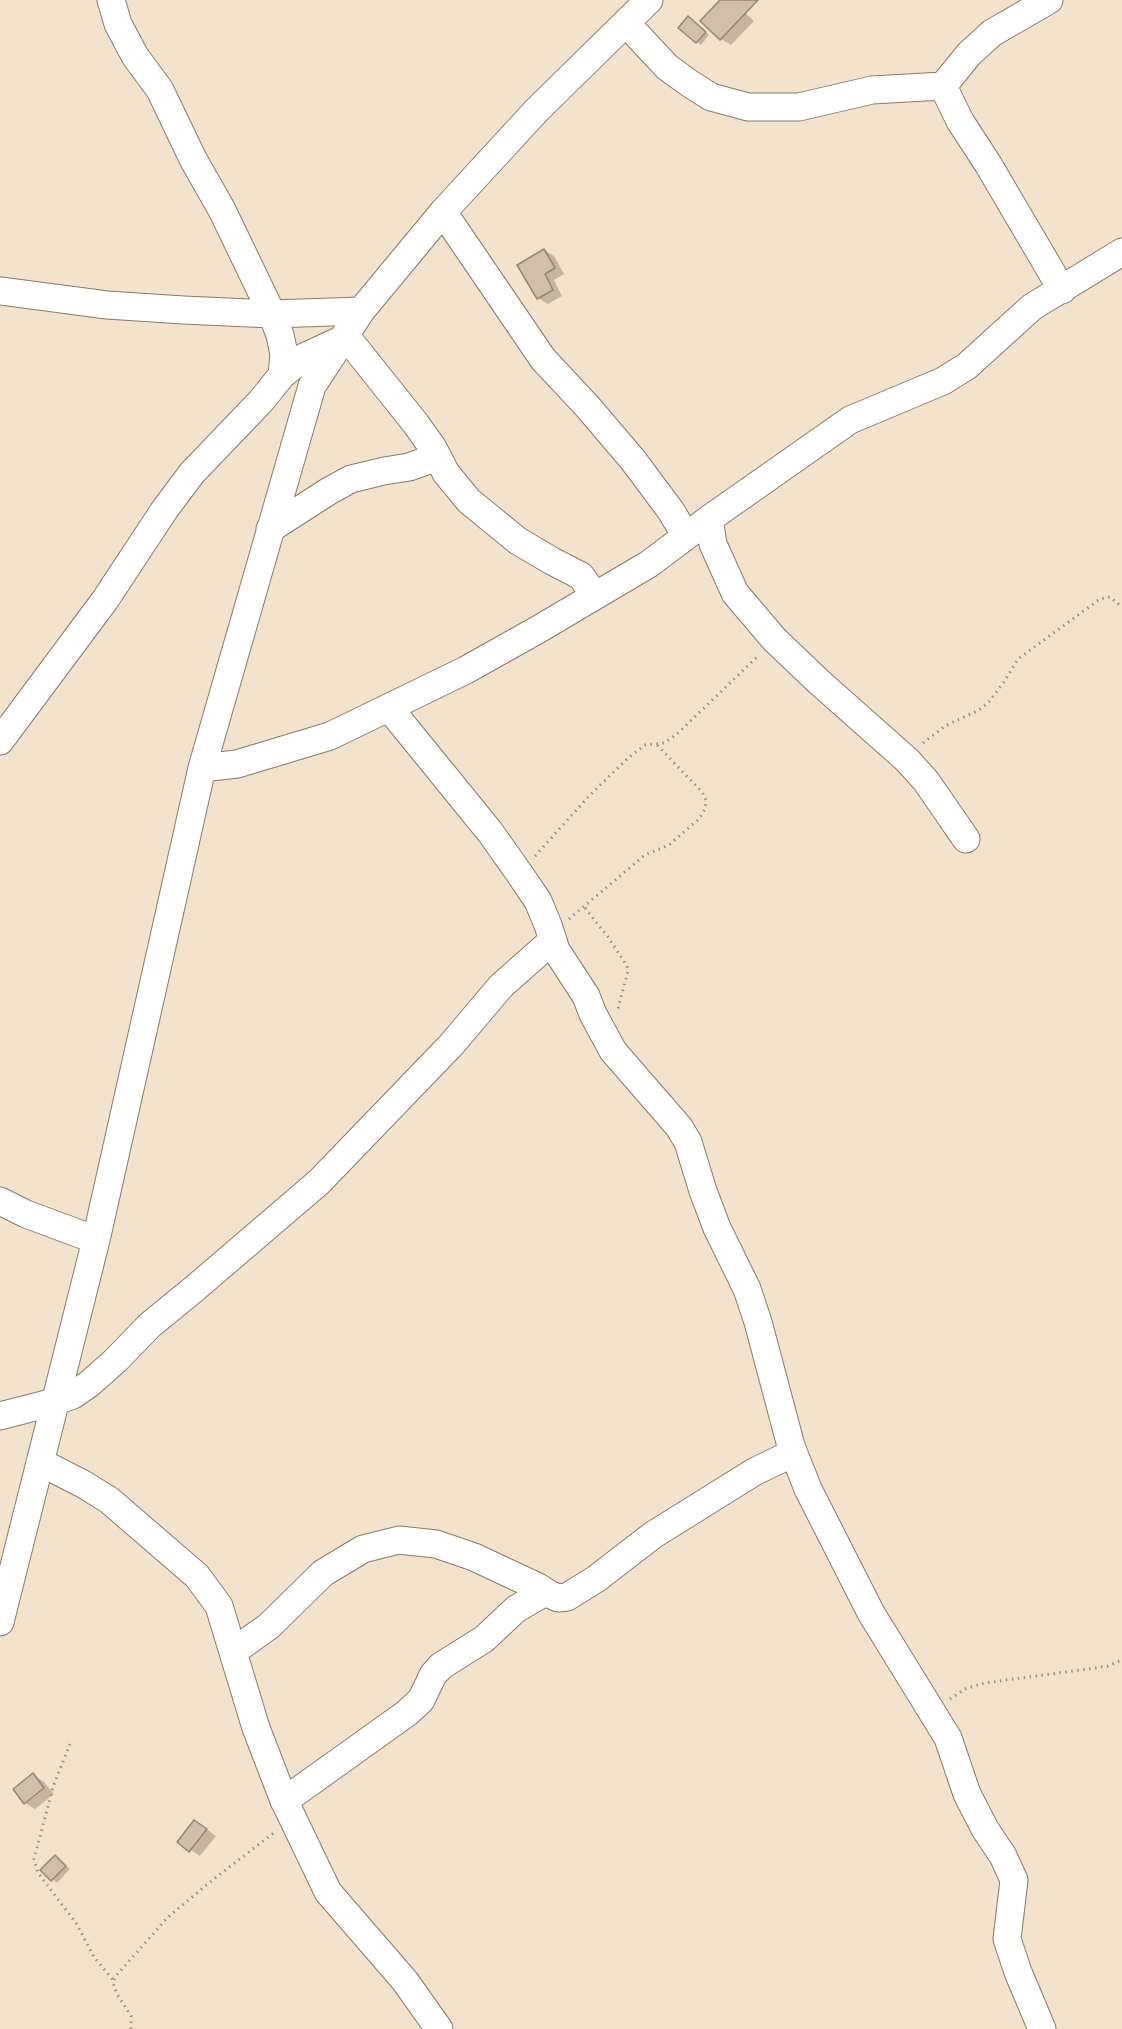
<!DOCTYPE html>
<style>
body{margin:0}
canvas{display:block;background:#f3e2cc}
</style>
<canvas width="1122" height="2029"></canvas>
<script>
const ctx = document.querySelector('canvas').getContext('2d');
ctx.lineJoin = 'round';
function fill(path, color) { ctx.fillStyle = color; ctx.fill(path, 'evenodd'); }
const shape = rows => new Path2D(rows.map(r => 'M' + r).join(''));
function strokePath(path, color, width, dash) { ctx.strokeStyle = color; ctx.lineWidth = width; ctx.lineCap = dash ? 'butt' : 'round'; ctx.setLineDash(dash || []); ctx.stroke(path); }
const shadow = shape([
 [742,10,754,21,731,45,721,39,702,21],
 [693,21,709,35,701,45,697,42],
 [544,250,554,256,564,274,554,280,562,296,548,304,538,298],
 [33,1775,43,1781,54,1794,35,1809,25,1803],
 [205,1828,216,1836,200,1856,179,1842],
 [55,1857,70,1869,57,1883,42,1870]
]);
const building = shape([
 [720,0,758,0,720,40,700,21,720,0],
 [688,16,706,32,696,43,678,28,688,16],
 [544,249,555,268,545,274,553,290,537,299,517,265,544,249],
 [33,1773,44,1788,24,1804,13,1789,33,1773],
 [194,1820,207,1829,189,1852,177,1842,194,1820],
 [55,1855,66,1866,51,1881,40,1870,55,1855]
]);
const path = shape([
 [923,743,945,726,979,710,988,703,1004,682,1018,659,1100,599,1110,597,1121,606],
 [535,856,589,796,627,759,645,745,664,743,677,734,759,655],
 [585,908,608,937,627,966,628,971,617,1012],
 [569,919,645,855,669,845,699,819,705,809,706,800,702,792,657,745],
 [950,1699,965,1689,984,1683,1088,1669,1108,1666,1122,1660],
 [70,1744,53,1787,34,1859,38,1873,76,1923,94,1957,114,1981],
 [131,2029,131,2016,117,1994,113,1983,115,1977,167,1918,215,1878,275,1832]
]);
const minor = shape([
 [111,0,118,24,135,56,160,90,193,159,222,210,272,314,280,335,284,354,282,375],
 [1049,0,992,33,969,54,943,86,960,121,988,164,1062,290],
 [626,23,667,67,689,83,711,97,748,107,799,107,872,90,943,86],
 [443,212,543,359,587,406,633,460,671,511,686,536],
 [0,291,107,305,183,310,272,314,361,311],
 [345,335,416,424,433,448,446,473,469,501,518,541,552,561,581,576,595,596],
 [709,519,713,544,735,593,774,639,818,681,907,760,926,781,966,839],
 [270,529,329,491,351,479,384,471,409,467,437,457],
 [390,709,490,832,519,873,538,901,548,925,556,950,586,996,593,1014,613,1051,679,1127,688,1142,703,1191,717,1228,747,1289,758,1322,791,1446,808,1489,871,1613,948,1738,967,1794,985,1829,1003,1856,1014,1880,1007,1939,1018,1972,1042,2029],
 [0,741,105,600,165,509,192,473,261,401,282,375,304,357,341,340],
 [202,768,237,764,330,736,466,670,539,629,649,564,709,519,850,420,943,381,967,366,1032,307,1122,252],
 [0,1201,26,1214,96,1240],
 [0,1416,54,1402,73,1395,89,1384,115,1361,150,1325,194,1289,319,1182,452,1044,501,986,553,940],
 [40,1462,83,1484,109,1500,197,1576,219,1606,256,1728,283,1798,328,1892,405,1981,439,2029],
 [0,1622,96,1240,202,768,312,386,361,311,443,212,536,111,649,0],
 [234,1651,269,1626,323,1573,363,1549,399,1540,436,1544,474,1557,538,1587,549,1594,558,1598,567,1597,596,1579,653,1535,754,1472,793,1453],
 [284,1801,407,1713,421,1700,433,1675,441,1666,484,1639,516,1609,545,1592]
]);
fill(shadow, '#0003');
fill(building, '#d0c0ab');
strokePath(building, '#958572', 1.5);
strokePath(minor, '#897a67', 29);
strokePath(path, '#9b8f7f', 3, [1.5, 4.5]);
strokePath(minor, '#fff', 27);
</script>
